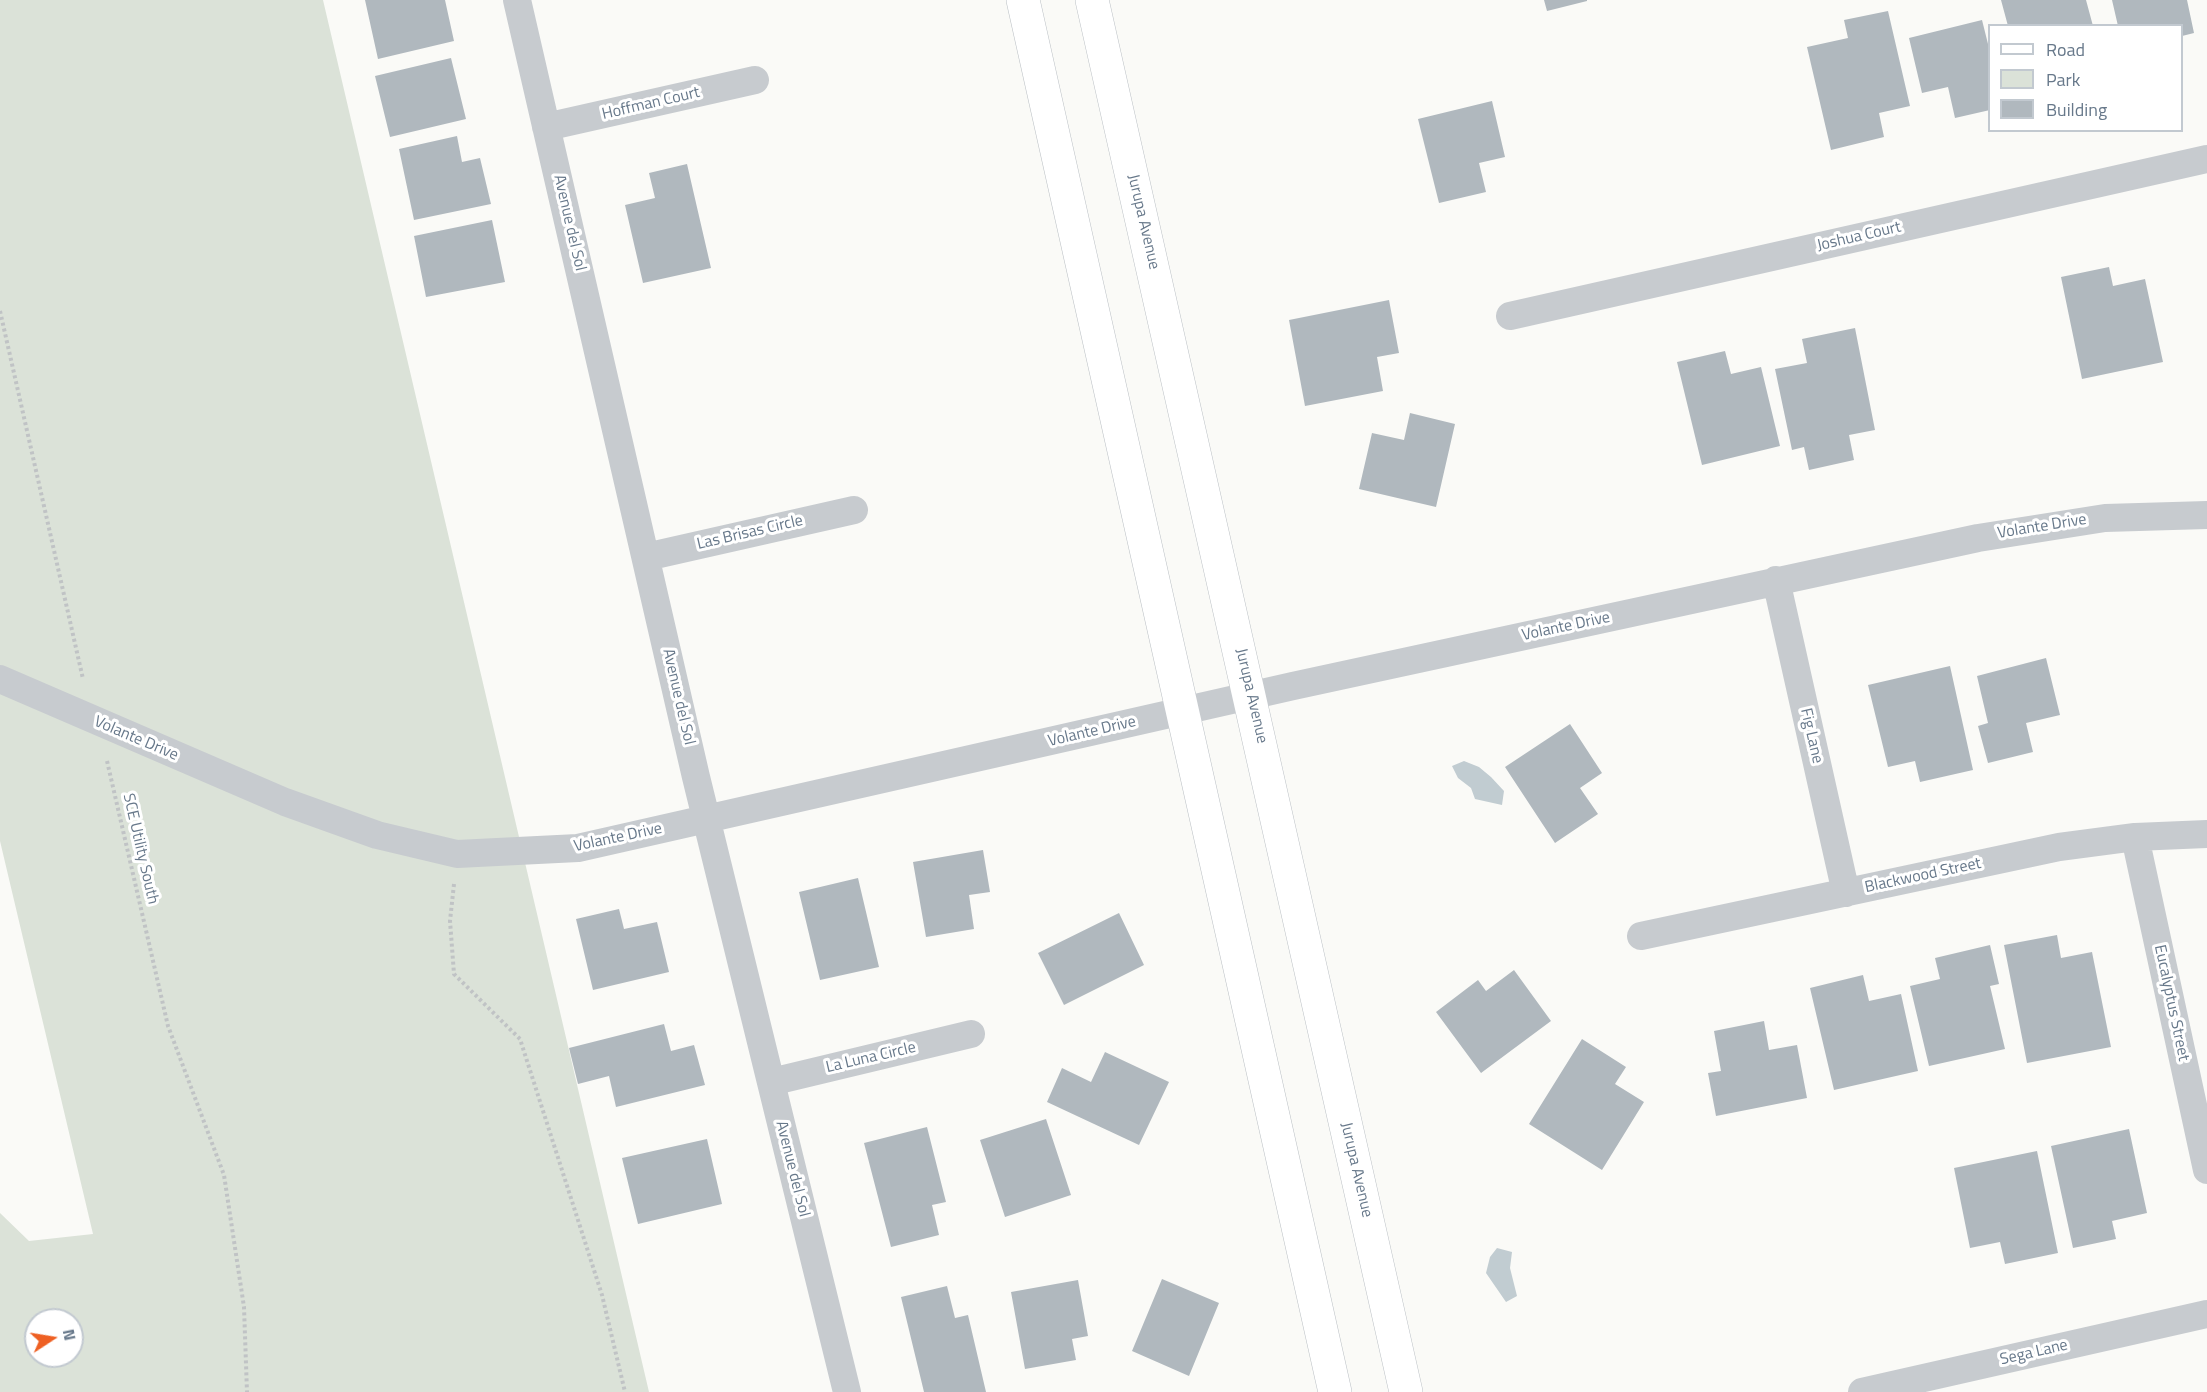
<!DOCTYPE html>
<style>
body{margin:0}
#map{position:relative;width:2207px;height:1392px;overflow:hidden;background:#fafaf7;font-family:"Titillium Web",sans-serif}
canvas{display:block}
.legend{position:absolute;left:1988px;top:24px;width:195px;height:108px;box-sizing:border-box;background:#fff;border:2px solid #c2c9d0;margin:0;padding:8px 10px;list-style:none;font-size:18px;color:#67788a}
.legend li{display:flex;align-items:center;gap:12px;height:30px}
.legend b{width:30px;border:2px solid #c2c9d0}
.north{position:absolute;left:24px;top:1308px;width:60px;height:60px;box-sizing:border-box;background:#fff;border:2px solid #c2c9d0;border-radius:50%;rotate:78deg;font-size:16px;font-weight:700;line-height:24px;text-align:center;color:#67788a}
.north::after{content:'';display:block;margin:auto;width:21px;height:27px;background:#ee6023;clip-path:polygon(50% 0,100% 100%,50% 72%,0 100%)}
</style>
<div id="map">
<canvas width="2207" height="1392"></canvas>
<ul class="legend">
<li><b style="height:8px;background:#fff"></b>Road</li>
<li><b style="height:16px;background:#dbe2d8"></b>Park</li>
<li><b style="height:16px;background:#b0b8be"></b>Building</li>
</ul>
<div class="north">N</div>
</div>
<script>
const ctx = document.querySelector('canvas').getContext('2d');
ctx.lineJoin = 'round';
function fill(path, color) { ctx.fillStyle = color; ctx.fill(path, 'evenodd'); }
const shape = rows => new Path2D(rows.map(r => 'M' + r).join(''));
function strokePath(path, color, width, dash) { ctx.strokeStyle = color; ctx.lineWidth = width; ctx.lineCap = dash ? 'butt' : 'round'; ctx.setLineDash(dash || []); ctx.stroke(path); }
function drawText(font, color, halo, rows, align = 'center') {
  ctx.font = font + ' "Titillium Web",sans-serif'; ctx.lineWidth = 6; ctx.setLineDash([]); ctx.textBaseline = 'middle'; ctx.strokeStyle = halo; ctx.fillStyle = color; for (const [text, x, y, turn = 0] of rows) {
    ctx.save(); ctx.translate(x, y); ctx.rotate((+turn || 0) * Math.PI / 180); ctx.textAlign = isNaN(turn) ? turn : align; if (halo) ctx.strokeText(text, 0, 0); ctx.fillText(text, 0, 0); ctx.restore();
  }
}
const green = shape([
 [0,0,323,0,649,1392,0,1392,0,1213,29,1241,93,1234,0,841],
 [36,1320,72,1320,72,1356,36,1356]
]);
const water = shape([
 [1464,761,1479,767,1491,777,1504,791,1502,805,1475,799,1471,788,1458,778,1452,766],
 [1497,1248,1512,1252,1510,1268,1517,1296,1506,1302,1486,1273,1490,1257]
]);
const building = shape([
 [365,0,445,0,454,41,378,59],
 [1544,0,1587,0,1587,1,1547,11],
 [2001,0,2086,0,2093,26,2008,26],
 [2112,0,2187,0,2194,33,2182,36,2182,26,2118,26],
 [1888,11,1910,106,1879,113,1884,137,1831,150,1807,47,1848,38,1844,20],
 [1982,20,1990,52,1990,110,1955,118,1948,87,1922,93,1909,38],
 [451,58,466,119,390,137,375,76],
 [1492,101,1505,157,1479,163,1486,192,1439,203,1418,119],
 [457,136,462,162,480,158,491,204,414,220,399,149],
 [687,164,711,268,643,283,625,205,655,198,649,173],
 [492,220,505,282,426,297,414,236],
 [2109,267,2113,286,2145,279,2163,362,2082,379,2061,277],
 [1389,300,1399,353,1377,357,1383,391,1305,406,1289,320],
 [1855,328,1875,430,1849,435,1854,460,1809,470,1804,447,1792,450,1775,369,1807,363,1802,339],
 [1725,351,1731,374,1761,367,1780,446,1702,465,1677,362],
 [1410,413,1455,424,1436,507,1359,489,1372,433,1404,440],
 [2046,658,2060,715,2026,723,2033,752,1988,763,1978,726,1988,723,1977,676],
 [1950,666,1973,770,1920,782,1915,761,1888,767,1868,685],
 [1570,724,1602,773,1580,788,1598,814,1555,843,1505,767],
 [983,850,990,892,969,895,974,929,926,937,913,862],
 [858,878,879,967,820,980,799,892],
 [619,909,624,929,657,922,669,972,593,990,576,919],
 [1119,913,1144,965,1064,1005,1038,953],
 [2057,935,2061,958,2092,952,2111,1047,2027,1063,2004,945],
 [1990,945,1999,984,1990,986,2005,1049,1929,1066,1910,986,1940,979,1935,958],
 [1514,970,1551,1021,1481,1073,1436,1012,1478,980,1486,991],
 [1863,975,1869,1001,1901,994,1918,1071,1834,1090,1810,988],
 [1764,1021,1769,1050,1797,1045,1807,1098,1716,1116,1708,1073,1721,1071,1714,1031],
 [664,1024,671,1051,694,1045,705,1085,616,1107,609,1076,578,1084,569,1048],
 [1582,1039,1626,1067,1615,1084,1644,1102,1602,1170,1529,1124],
 [1105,1052,1169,1082,1139,1145,1047,1102,1062,1068,1091,1082],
 [1046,1119,1071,1195,1005,1217,980,1140],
 [927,1127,946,1202,932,1205,939,1235,891,1247,864,1143],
 [2129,1129,2147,1213,2112,1221,2116,1239,2073,1248,2051,1146],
 [707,1139,722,1204,638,1224,622,1158],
 [2037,1151,2058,1253,2005,1264,2000,1242,1970,1248,1954,1168],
 [1162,1279,1219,1303,1189,1376,1132,1351],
 [1078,1280,1088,1336,1072,1339,1076,1360,1025,1369,1011,1292],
 [947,1286,955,1318,968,1315,986,1392,924,1392,901,1297]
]);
const path = shape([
 [0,311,83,679],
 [107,761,168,1026,224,1175,244,1307,247,1392],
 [454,884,450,921,454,974,520,1039,602,1295,625,1392]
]);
const minor = shape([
 [517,0,696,777,847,1392],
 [546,127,755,80],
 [1510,316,2207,159],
 [646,557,854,510],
 [1776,580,1846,893],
 [0,679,285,802,377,835,457,854,578,848,1293,686,1978,538,2105,518,2207,515],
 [2135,837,2207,1170],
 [1641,936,2059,847,2135,837,2207,834],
 [771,1082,971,1034],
 [1862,1392,2207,1314]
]);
const secondary = shape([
 [1023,0,1335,1392],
 [1092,0,1406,1392]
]);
const streetNames = [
 ["Hoffman Court",651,104,-13],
 ["Jurupa Avenue",1143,222,77],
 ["Avenue del Sol",569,223,77],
 ["Joshua Court",1859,237,-13],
 ["Volante Drive",2042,527,-9],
 ["Las Brisas Circle",750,533,-13],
 ["Volante Drive",1566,627,-12],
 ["Jurupa Avenue",1251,696,77],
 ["Avenue del Sol",678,697,77],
 ["Volante Drive",1092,732,-13],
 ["Fig Lane",1811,736,77],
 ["Volante Drive",136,739,23],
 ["Volante Drive",618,838,-12],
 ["SCE Utility South",140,849,77],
 ["Blackwood Street",1923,876,-12],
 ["Eucalyptus Street",2171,1003,78],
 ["La Luna Circle",871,1058,-13],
 ["Avenue del Sol",792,1169,76],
 ["Jurupa Avenue",1356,1170,77],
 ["Sega Lane",2034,1353,-13]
];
fill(green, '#dbe2d8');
fill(water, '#c1ccd1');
fill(building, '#b0b8be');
strokePath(secondary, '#bbc0c5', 34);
strokePath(path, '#c0c3c5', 4, [3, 3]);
strokePath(minor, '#c7cbcf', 28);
strokePath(secondary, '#fff', 33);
drawText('16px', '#67788a', '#fff', streetNames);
</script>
